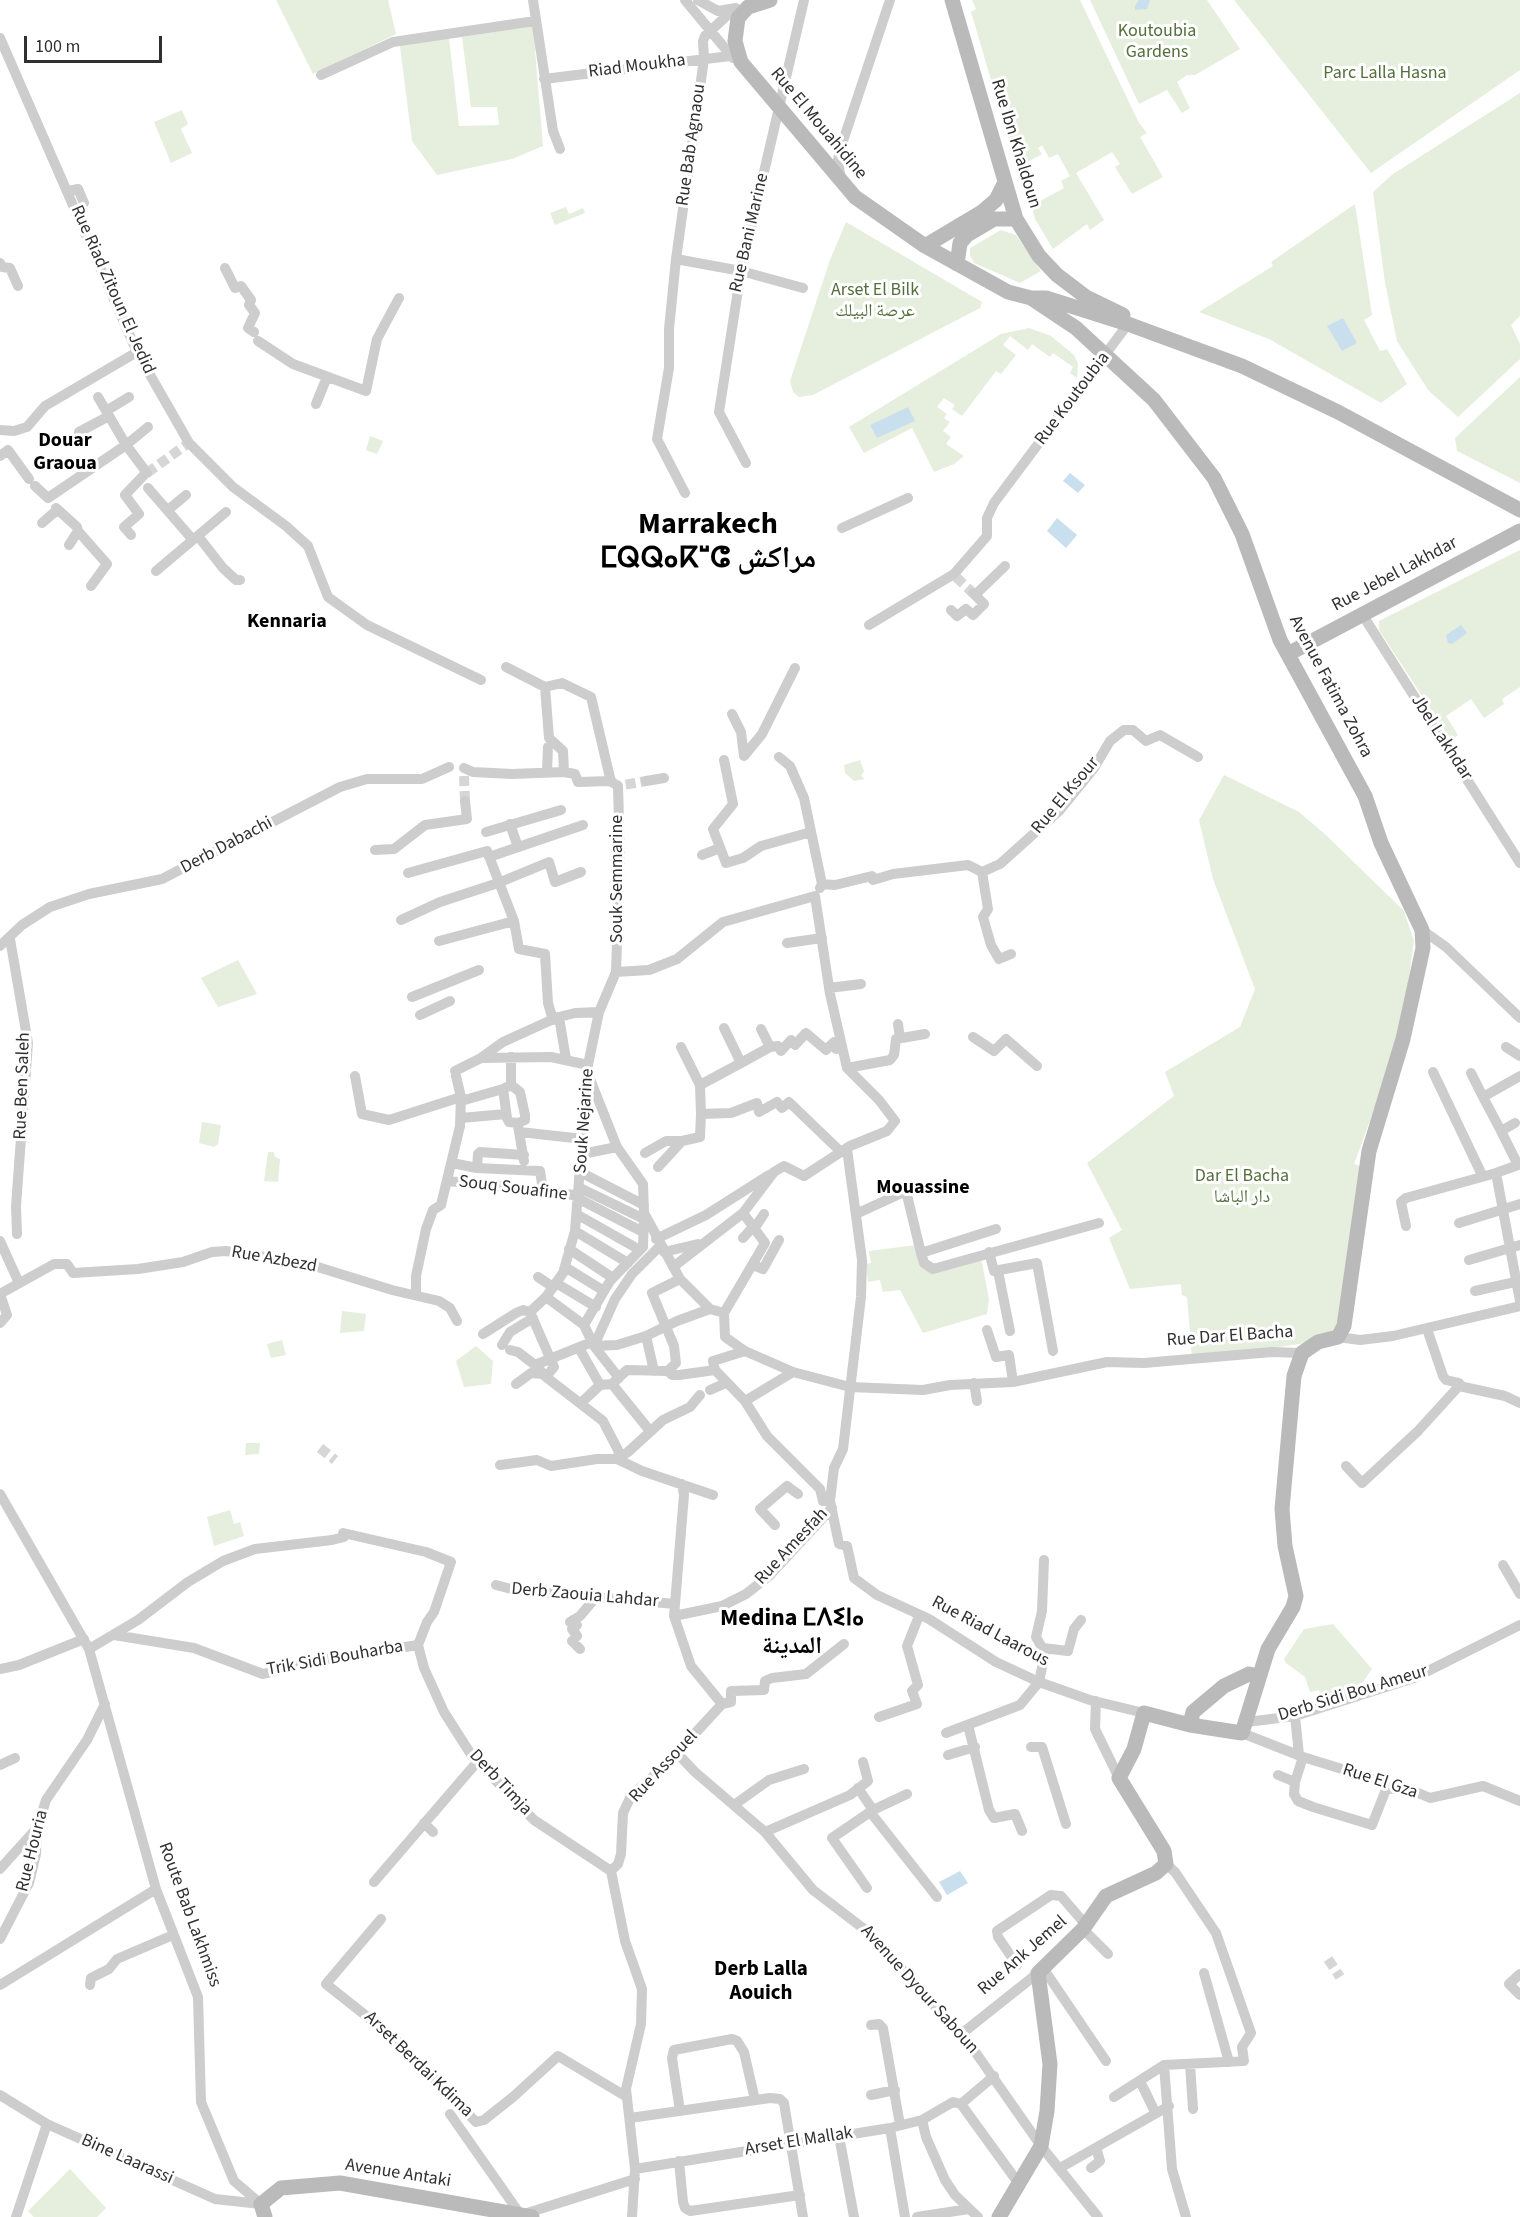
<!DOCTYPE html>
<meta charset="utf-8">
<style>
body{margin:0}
#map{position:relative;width:1520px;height:2217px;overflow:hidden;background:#fff;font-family:"Source Sans 3",sans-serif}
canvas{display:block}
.scale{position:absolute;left:24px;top:36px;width:138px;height:27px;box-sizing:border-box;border:3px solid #303030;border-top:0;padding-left:8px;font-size:18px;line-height:21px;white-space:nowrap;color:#303030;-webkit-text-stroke:4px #fff;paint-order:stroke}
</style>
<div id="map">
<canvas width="1520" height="2217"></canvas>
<div class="scale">100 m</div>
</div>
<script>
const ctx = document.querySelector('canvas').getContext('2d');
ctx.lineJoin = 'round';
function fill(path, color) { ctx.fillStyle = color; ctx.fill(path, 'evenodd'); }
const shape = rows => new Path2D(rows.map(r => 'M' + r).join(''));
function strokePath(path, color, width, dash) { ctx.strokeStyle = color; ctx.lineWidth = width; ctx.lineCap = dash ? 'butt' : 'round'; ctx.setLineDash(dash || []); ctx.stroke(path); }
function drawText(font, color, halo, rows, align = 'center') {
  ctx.font = font + ' "Source Sans 3","Noto Naskh Arabic","Noto Sans Tifinagh",sans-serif'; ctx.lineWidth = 6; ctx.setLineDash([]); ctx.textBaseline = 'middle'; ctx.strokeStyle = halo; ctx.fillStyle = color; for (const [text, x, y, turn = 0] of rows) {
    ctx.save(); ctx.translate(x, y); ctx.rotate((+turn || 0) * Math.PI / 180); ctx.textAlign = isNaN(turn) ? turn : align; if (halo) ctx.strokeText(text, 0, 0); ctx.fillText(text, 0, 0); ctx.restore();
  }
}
const green = shape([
 [276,0,388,0,396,34,313,74],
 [972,0,1080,0,1139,123,1147,133,1140,137,1163,177,1132,194,1115,167,1120,164,1112,152,1076,173,1104,220,1090,230,1087,224,1053,249,1035,219,1033,211,1042,200,1064,188,1061,181,1070,176,1058,154,1049,158,1042,145,1038,148,1042,154,1017,168,971,12,976,9],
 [1090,0,1207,0,1240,49,1195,75,1187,75,1177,82,1190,108,1182,113,1167,90,1139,104],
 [1234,0,1520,0,1520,70,1371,173],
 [533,26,543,146,512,159,437,175,412,141,400,46,449,38,459,126,499,125,497,107,471,107,462,37],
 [1520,93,1520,316,1511,325,1520,344,1520,359,1458,417,1428,390,1397,341,1385,283,1373,192,1393,174],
 [182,110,188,124,181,129,192,153,171,163,154,122],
 [1355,204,1372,315,1364,320,1380,351,1387,349,1407,384,1381,403,1269,339,1199,312,1273,266,1271,262],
 [566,207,569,214,583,208,585,213,555,225,550,213],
 [846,222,982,302,980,308,813,395,799,397,793,392,790,381,830,260],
 [1001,230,1016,235,1041,271,1020,283,974,263,970,255,970,248],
 [1029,328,1051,336,1074,355,1078,364,1077,378,1070,373,1073,367,1053,353,1050,357,1032,344,1028,350,1010,336,1003,345,1016,355,1001,374,996,371,962,416,952,409,955,405,944,398,937,407,947,414,944,418,950,422,943,431,951,437,946,444,964,456,954,464,934,472,912,428,864,453,849,427,1001,334],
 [1520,377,1520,483,1457,451,1455,438],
 [370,436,383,441,377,454,366,450],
 [1520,550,1520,687,1502,699,1504,704,1484,718,1471,699,1446,716,1458,735,1451,740,1379,630,1379,621],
 [860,760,864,771,861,776,865,779,854,781,845,773,844,765],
 [1224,775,1299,812,1327,836,1404,911,1414,941,1403,1021,1386,1077,1354,1164,1360,1166,1342,1322,1327,1335,1307,1343,1192,1359,1187,1297,1182,1295,1181,1284,1130,1289,1109,1238,1122,1230,1087,1163,1174,1096,1165,1072,1240,1027,1255,989,1213,879,1199,820],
 [238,960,257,994,218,1007,201,978],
 [202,1122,221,1125,218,1144,214,1147,199,1143],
 [268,1152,274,1152,275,1157,280,1159,278,1182,264,1181],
 [916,1245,923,1265,981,1258,989,1299,987,1314,923,1333,900,1290,883,1292,880,1280,868,1282,866,1264,871,1263,869,1251],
 [342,1311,366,1314,364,1331,340,1333],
 [282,1340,286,1355,271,1358,267,1344],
 [476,1346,493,1361,491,1384,464,1387,456,1361],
 [246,1443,260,1443,259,1454,245,1455],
 [230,1510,234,1524,240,1522,244,1536,214,1546,207,1517],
 [1333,1624,1372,1669,1355,1693,1322,1699,1319,1690,1310,1692,1305,1677,1286,1663,1284,1659,1304,1629],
 [70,2169,106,2208,97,2217,34,2217,28,2211]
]);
const water = shape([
 [1139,0,1150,0,1147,9,1135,10,1135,6],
 [1343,318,1357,343,1342,351,1327,326],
 [908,407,915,421,877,438,870,425],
 [1070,473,1085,485,1078,493,1063,481],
 [1057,518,1077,535,1066,548,1047,531],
 [1461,625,1467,633,1452,644,1448,643,1446,635],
 [960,1871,968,1883,947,1895,939,1882]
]);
const streetTunnel = shape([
 [147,473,186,445],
 [956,577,973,593],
 [464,776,465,801],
 [612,782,618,786,646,781],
 [320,1448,335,1460],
 [1328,1959,1340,1977]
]);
const street = shape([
 [533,0,553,131,560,149],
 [685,0,733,58],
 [698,0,718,11,736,8],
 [0,38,137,352,189,443,233,487,286,526,308,546,328,597,367,625,481,680],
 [321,75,393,42,535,21],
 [544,79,730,56],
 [841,180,838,160,840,150,890,0],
 [69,191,78,189,84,203],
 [676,259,741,271,803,288],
 [0,263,2,267,10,268,18,286],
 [225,268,235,288,241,286,251,300,249,305,255,313,248,328,254,332],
 [258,341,293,364,366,391,377,339,399,298],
 [98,397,126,445,148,427],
 [316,404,327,377],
 [106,411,129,397],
 [0,430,14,431,27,427,45,406,137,352],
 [79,432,109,416],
 [0,456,8,450,29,479],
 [746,463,719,412,741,271,804,0],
 [35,486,48,498,126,445,147,473],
 [148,488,193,540],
 [685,493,657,439,669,368,669,329,676,259,704,59,703,41,705,36,735,8],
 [56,508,77,527,78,531,69,545],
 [168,510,186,495],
 [42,523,57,510],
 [842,528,908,498],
 [78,531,107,564,91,586],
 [131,535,124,527,139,514,125,495,145,474],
 [198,536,223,568,236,580,240,580],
 [156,571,226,512],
 [975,595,1005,566],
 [951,610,957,616,966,609,973,615,984,604,973,593],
 [1362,614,1520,863],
 [869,625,954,574,987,536,987,518,994,503,1128,324],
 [506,667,545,687,562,683,591,697,611,782],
 [545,687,549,738,563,751,564,772],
 [732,714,741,732,744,756],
 [744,756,762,734,795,668],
 [779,757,790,766,804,798,822,884,820,888],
 [724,760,733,804,713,829,726,863,743,858,761,846,811,832],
 [464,768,473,772,512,774,564,772,575,774,578,782,610,781],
 [547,772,548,747,552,743],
 [646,781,664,778],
 [510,824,518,847],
 [486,832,561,810],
 [375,850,394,849,425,825,467,819,465,801],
 [702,855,720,848],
 [489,857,583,825],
 [982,872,988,909,983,917,991,945,999,959,1011,954],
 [408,873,487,851,514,921,519,949,545,954,548,1003,553,1020],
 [822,884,835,885,872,876,873,880,893,874,968,865,982,872,1000,864,1059,811,1094,768,1110,741,1124,730,1133,730,1146,741,1160,735,1198,757],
 [815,896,830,994,847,1068],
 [401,920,440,902,498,883,549,862,555,882,581,872],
 [1422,930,1446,947,1520,1018],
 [10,939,28,1043,16,1206,17,1234],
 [439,941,514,921],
 [787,943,822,938],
 [0,946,22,925,50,907,89,894,162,879,340,787,367,779,422,779,449,767],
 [616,972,649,970,677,959,723,922,815,896],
 [829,988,861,984],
 [412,997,479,970],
 [420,1015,450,1001],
 [898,1024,900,1038],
 [724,1028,741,1063,770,1047],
 [761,1029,770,1047,778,1046,781,1051,791,1040,795,1045,806,1033,826,1050,834,1042,836,1049,842,1047],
 [973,1037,994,1051,1006,1039,1037,1066],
 [681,1047,700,1085,741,1063],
 [1506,1047,1520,1056],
 [482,1057,503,1042,558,1017],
 [511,1057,511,1085],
 [566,1059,559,1017,575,1013,599,1012],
 [847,1068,890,1060,894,1055,896,1039,925,1034],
 [455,1071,481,1058,551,1057,588,1065],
 [1433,1072,1482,1175],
 [1471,1073,1483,1097],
 [355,1076,362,1114,389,1120,461,1097],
 [511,1085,520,1092,525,1115,525,1120,518,1123,509,1122,507,1118,503,1089,511,1085],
 [700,1085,701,1114,731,1113,757,1103,759,1112,777,1102,782,1108,789,1102,841,1152],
 [461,1101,503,1089],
 [461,1118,506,1114],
 [1515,1123,1501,1131,1518,1165,1496,1173,1520,1301],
 [518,1126,524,1161],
 [1501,1131,1483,1097,1520,1076],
 [520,1132,583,1139],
 [847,1149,862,1260,861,1297,843,1449,834,1468,830,1501,839,1544,847,1546,854,1578,877,1595,929,1619,996,1662,1039,1682,1090,1700,1144,1713],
 [645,1153,666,1141,682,1141],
 [582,1154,617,1147],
 [452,1163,477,1168,540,1171,543,1190],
 [658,1167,682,1141,700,1137,701,1114],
 [477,1168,478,1154,480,1152,524,1155],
 [582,1173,644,1205],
 [447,1181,543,1190,579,1196],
 [580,1188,644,1219],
 [579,1199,643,1232],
 [644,1213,680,1279,710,1309,724,1313,725,1337,745,1351,793,1372,850,1387,923,1390,950,1385,1013,1382,1107,1362,1144,1363,1272,1352,1302,1353],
 [856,1214,906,1191,921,1253,996,1229],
 [578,1215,640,1250],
 [1459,1223,1520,1204],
 [1406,1226,1401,1202,1406,1198,1496,1173],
 [754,1229,764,1214],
 [575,1231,628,1263],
 [743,1238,753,1227],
 [656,1239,706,1215,769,1175],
 [0,1241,19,1283],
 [569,1249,613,1278],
 [664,1252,698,1244],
 [989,1252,994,1271,1037,1263,1053,1351],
 [921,1253,924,1263,933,1269,1099,1223],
 [1469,1260,1520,1245],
 [753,1265,763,1269,779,1240],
 [565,1267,604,1291],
 [673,1267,743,1213,774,1172,784,1166,804,1176,850,1146,887,1131,895,1121,879,1100,847,1068],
 [998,1271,1010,1331],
 [538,1277,553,1287],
 [556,1283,596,1307],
 [1475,1291,1520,1281],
 [0,1294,54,1264,67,1264,73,1273,138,1269,183,1262,212,1252,226,1251,308,1264,392,1290,439,1301,450,1308,457,1321],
 [416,1295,416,1276,426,1229,433,1210,441,1205,460,1126,461,1097,456,1076],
 [546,1297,584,1325,592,1342],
 [530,1312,546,1297,563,1273,575,1231,588,1065,599,1012,616,972,620,855,618,786],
 [530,1312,554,1367,546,1377],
 [724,1313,765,1243,743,1213],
 [0,1323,7,1315,0,1294],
 [584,1325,610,1281,643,1247,644,1213,643,1184,617,1147,588,1074],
 [987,1330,996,1357,1009,1355,1013,1382],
 [483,1334,516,1313,523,1310,530,1312],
 [646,1336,654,1371],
 [1338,1337,1360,1340,1393,1336,1520,1306],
 [502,1345,510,1332,533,1318],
 [594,1346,615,1299,632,1274,660,1246],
 [594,1346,619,1378],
 [579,1348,600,1385],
 [510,1350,518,1352,535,1365,546,1377,603,1421,619,1452,617,1459],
 [535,1365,592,1342,594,1346,617,1345,646,1336,677,1321,710,1309],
 [715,1370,745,1401,767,1436,820,1489,823,1501,830,1501],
 [668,1371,676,1363,674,1346,652,1293,680,1279],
 [974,1383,977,1401],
 [516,1384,531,1373,542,1374],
 [612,1384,650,1431],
 [1459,1386,1505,1396,1520,1403],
 [710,1390,726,1383],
 [745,1401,793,1372],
 [582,1402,600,1385,612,1384,627,1370,668,1371,672,1375,679,1375,715,1370,713,1361,745,1351],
 [617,1459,628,1452,663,1420,690,1407,700,1395],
 [500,1465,537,1460,551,1466,597,1459,617,1459,642,1471,713,1495],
 [1346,1466,1362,1483,1418,1431,1459,1386,1459,1383,1446,1380,1443,1376,1427,1329],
 [682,1484,684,1495,674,1616,691,1666,722,1704],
 [0,1494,89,1649,156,1889,198,1997,201,2102,234,2181,261,2204],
 [775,1525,760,1509,787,1486,798,1494],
 [1503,1565,1520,1594],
 [496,1585,515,1590,675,1604],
 [674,1616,722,1606,746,1594,769,1576,832,1508],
 [573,1620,577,1625,572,1629,577,1636,572,1641,580,1649],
 [570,1622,580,1616,596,1597],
 [114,1635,194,1648,263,1674,328,1659,418,1645],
 [1043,1648,1068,1651,1074,1629,1081,1620],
 [89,1649,138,1620,188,1582,223,1561,255,1549,332,1540,344,1537,343,1533,426,1552,451,1562,434,1612,427,1622,418,1645,424,1668,444,1712,472,1756,534,1820,611,1871],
 [0,1669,19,1665,84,1639],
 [1096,1701,1095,1729,1119,1778],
 [722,1704,731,1702,731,1691,764,1690,765,1681,772,1678,806,1674,844,1644],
 [1295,1716,1299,1755],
 [879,1717,917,1704,912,1691,918,1685,907,1646,919,1616],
 [1247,1722,1295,1716,1414,1678,1520,1625],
 [968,1725,989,1810,994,1818,1015,1814,1022,1831],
 [946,1733,1020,1705,1039,1682,1045,1653,1036,1637,1042,1611,1044,1560],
 [1242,1733,1303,1757,1368,1777,1392,1789,1409,1789,1430,1798,1483,1786,1520,1801],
 [1031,1747,1042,1747,1066,1824],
 [676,1752,695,1772,765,1832,813,1890,872,1935,976,2053,1041,2146,1098,2217],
 [948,1755,975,1747],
 [1303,1757,1295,1782,1294,1794,1298,1801,1313,1807,1372,1825,1387,1787],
 [0,1765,15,1758],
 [1278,1775,1295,1782],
 [858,1788,873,1810,832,1838,867,1888],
 [734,1805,769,1780,804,1769],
 [873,1810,907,1794],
 [871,1813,937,1897],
 [424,1823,433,1832],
 [765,1832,850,1795,868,1781,863,1762],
 [0,1869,36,1829],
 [374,1882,478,1761],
 [381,1919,326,1984,394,2038,476,2122,484,2120,513,2097,558,2056,627,2097],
 [1083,1929,1108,1954],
 [0,1939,29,1883,36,1854,37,1829,46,1800,87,1740,105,1704],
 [1017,1965,998,1937,997,1931,1051,1895,1061,1896,1086,1925],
 [1043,1968,1106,2061],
 [1204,1973,1229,2062],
 [1520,1974,1509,1984,1520,1995],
 [0,1985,156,1889],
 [90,1985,91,1978,109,1969,117,1959,173,1935],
 [871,2025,879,2024,883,2028,900,2125],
 [960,2035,1038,1973],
 [1190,2064,1193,2109],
 [1164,2065,1172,2169,1186,2217],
 [1140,2081,1155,2112],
 [0,2095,47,2124,215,2199,261,2204],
 [871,2095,895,2090],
 [1114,2097,1164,2065,1244,2061,1242,2047,1251,2033,1216,1933,1175,1872,1166,1864],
 [961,2104,994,2076],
 [680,2111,672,2058,674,2050,732,2039,737,2041,744,2052,755,2100],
 [450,2114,520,2214],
 [630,2118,770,2098,780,2099,784,2103,803,2217],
 [922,2120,926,2137,945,2180,955,2195,978,2217],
 [890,2128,905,2217],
 [839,2136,854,2217],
 [679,2161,683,2202,685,2208,690,2211,800,2195],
 [1060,2168,1169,2106],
 [1091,2168,1100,2161,1096,2148],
 [635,2169,890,2128,922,2120,953,2102,961,2104,1019,2184],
 [524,2214,635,2179],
 [16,2217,47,2124],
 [632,2217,635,2169,626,2089,641,2024,642,1989,625,1941,611,1871,618,1864,621,1854,623,1813,631,1796,667,1764,722,1704],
 [917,2217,969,2209]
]);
const secondary = shape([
 [770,0,748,7,738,18,735,41,741,62,855,197,925,246,1008,292,1031,298,1046,298,1128,324,1242,366,1338,412,1520,510],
 [952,0,1016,219,1039,256,1057,275,1086,297,1123,315],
 [925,246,982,212,996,200,1005,182],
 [957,264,960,243,967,235,994,219,1016,219],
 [1288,654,1520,531],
 [1190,1725,1193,1712,1224,1686,1249,1674,1258,1676],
 [265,2217,261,2204,281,2188,340,2183,532,2217],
 [999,2217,1041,2146,1047,2111,1050,2064,1038,1973,1083,1929,1106,1896,1156,1873,1166,1864,1164,1851,1119,1778,1134,1749,1144,1713,1190,1725,1242,1733,1268,1649,1293,1607,1296,1596,1285,1546,1282,1509,1294,1376,1302,1353,1318,1342,1338,1337,1344,1326,1369,1151,1403,1039,1423,948,1422,930,1381,843,1365,796,1280,640,1242,534,1214,478,1154,400,1076,328,1031,298]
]);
const parkNames = [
 ["Koutoubia",1157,32],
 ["Gardens",1157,53],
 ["Parc Lalla Hasna",1385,74],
 ["Arset El Bilk",875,291],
 ["عرصة البيلك",875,312],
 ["Dar El Bacha",1242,1177],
 ["دار الباشا",1242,1198]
];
const streetNames = [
 ["Riad Moukha",637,67,-7],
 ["Rue El Mouahidine",818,124,50],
 ["Rue Ibn Khaldoun",1015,144,73],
 ["Rue Bab Agnaou",692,145,-82],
 ["Rue Bani Marine",750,233,-77],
 ["Rue Riad Zitoun El Jedid",112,290,66],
 ["Rue Koutoubia",1073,399,-53],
 ["Rue Jebel Lakhdar",1395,575,-28],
 ["Avenue Fatima Zohra",1330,687,62],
 ["Jbel Lakhdar",1441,738,57],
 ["Rue El Ksour",1066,796,-50],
 ["Derb Dabachi",227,846,-28],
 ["Souk Semmarine",618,879,-90],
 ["Rue Ben Saleh",23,1086,-88],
 ["Souk Nejarine",585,1121,-86],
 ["Souq Souafine",513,1189,7],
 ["Rue Azbezd",274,1260,10],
 ["Rue Dar El Bacha",1230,1337,-4],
 ["Rue Amesfah",792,1547,-47],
 ["Derb Zaouia Lahdar",585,1596,5],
 ["Rue Riad Laarous",990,1632,28],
 ["Trik Sidi Bouharba",335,1659,-10],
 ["Derb Sidi Bou Ameur",1353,1694,-17],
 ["Rue Assouel",664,1767,-47],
 ["Rue El Gza",1380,1782,18],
 ["Derb Timja",500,1783,47],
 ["Rue Houria",33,1851,-76],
 ["Route Bab Lakhmiss",189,1915,70],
 ["Rue Ank Jemel",1023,1956,-41],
 ["Avenue Dyour Saboun",919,1990,48],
 ["Arset Berdai Kdima",418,2065,44],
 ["Arset El Mallak",799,2142,-9],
 ["Bine Laarassi",127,2160,24],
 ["Avenue Antaki",398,2174,9]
];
const neighbourhoodNames = [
 ["Douar",65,442],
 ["Graoua",65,465],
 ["Kennaria",287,623],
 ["Mouassine",923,1189]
];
const quarterNames = [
 ["Derb Lalla",761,1970],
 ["Aouich",761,1994]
];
const districtNames = [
 ["Medina ⵎⴷⵉⵏⴰ",792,1620],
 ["المدينة",792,1648]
];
const townNames = [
 ["Marrakech",708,526],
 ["ⵎⵕⵕⴰⴽⵯⵛ مراكش",708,560]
];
fill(green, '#e6eede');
fill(water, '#cadfee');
strokePath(streetTunnel, '#d6d6d6', 10, [10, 5]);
strokePath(street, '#cdcdcd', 10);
strokePath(secondary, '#bababa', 15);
drawText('18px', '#536f3b', '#fff', parkNames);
drawText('18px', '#303030', '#fff', streetNames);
drawText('bold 20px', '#000', '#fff', neighbourhoodNames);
drawText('bold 21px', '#000', '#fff', quarterNames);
drawText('bold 24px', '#000', '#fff', districtNames);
drawText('bold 30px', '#000', '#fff', townNames);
</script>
